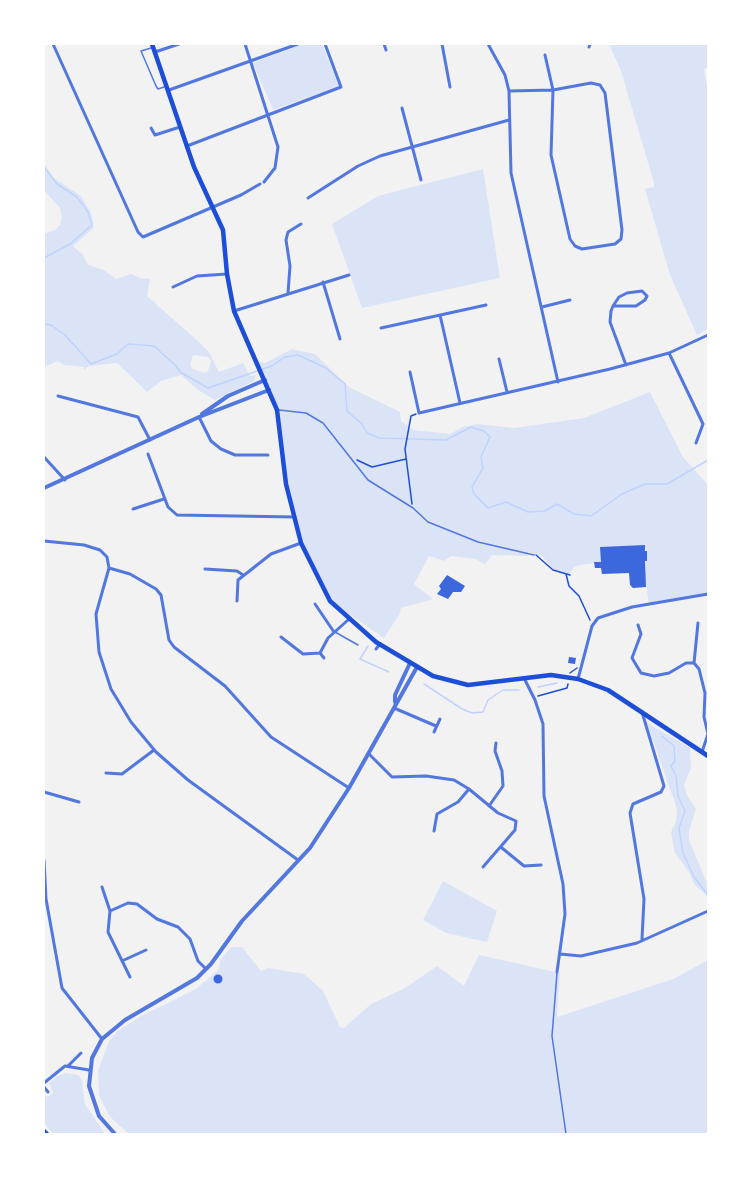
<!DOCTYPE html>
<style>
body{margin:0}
#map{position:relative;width:752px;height:1178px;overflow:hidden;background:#f2f2f2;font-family:Lato,sans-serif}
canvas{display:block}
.frame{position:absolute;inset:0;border:45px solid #fff;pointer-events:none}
</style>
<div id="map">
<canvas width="752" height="1178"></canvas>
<div class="frame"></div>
</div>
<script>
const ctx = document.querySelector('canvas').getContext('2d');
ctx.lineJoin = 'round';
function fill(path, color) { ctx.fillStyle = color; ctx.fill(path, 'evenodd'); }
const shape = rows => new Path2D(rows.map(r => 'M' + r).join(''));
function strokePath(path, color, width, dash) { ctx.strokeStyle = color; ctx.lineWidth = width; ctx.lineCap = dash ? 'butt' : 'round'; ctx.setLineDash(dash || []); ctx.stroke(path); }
const green = shape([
 [303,44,322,44,339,86,273,110,253,63],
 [609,44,708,44,708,68,704,69,708,91,708,329,697,335,670,275,645,189,654,187,654,183,621,71],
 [44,164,54,178,81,196,91,213,94,228,73,246,83,255,88,265,104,270,116,279,131,274,140,278,150,279,147,296,199,342,209,352,219,372,243,363,250,376,256,375,254,381,215,400,198,390,181,375,161,381,147,392,117,363,89,366,84,370,84,367,64,365,58,361,44,367,44,234,55,230,60,225,62,217,60,208,44,190],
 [193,355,208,357,211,361,208,371,204,373,193,369,190,365],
 [483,169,500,278,362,308,332,224,378,196],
 [292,349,315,354,349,387,400,412,401,421,413,430,450,434,463,427,477,424,514,428,584,418,650,392,683,457,708,485,708,594,649,604,645,579,647,552,644,545,601,547,601,562,575,566,569,574,553,569,542,556,528,552,528,556,492,555,485,564,475,559,451,556,444,561,429,556,414,584,433,599,401,608,399,615,384,638,330,601,301,543,286,484,277,410,257,361,265,363],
 [647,723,690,748,691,768,684,785,688,797,696,809,689,831,689,840,708,885,708,897,694,884,689,872,675,853,671,832,676,821,677,809],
 [443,881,497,911,487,942,446,933,423,920],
 [231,947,242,947,261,971,268,968,304,974,323,991,340,1027,344,1028,371,1004,405,988,437,966,464,986,479,955,560,973,557,1017,673,979,708,960,708,1134,129,1134,110,1117,99,1096,98,1071,109,1041,118,1031,141,1016,196,989,218,970,221,959],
 [66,1073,78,1075,81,1078,85,1104,105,1134,54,1134,44,1124,44,1095,48,1097,53,1093,49,1083,57,1076]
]);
const stream = shape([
 [44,167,57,184,77,197,88,212,92,225,70,244,44,258],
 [44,324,51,325,65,335,91,364,117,354,128,344,154,346,176,366,180,372,208,388,272,366,285,357,298,355,326,368,345,384,347,411,362,424,367,433,379,438,446,440,471,427,484,431,490,437,481,457,483,468,472,487,474,494,488,508,506,502,528,512,545,511,557,504,574,514,591,516,622,494,645,484,667,484,708,460],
 [368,646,360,659,389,672],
 [424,684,462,709,472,713,483,712,488,700,503,690,519,690],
 [538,687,557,683],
 [662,736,674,746,675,761,671,766,676,776,678,796,685,811,679,828,683,853,694,877,708,895]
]);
const building = shape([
 [645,545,645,551,647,551,647,561,645,561,646,587,633,588,630,585,629,573,602,574,601,568,595,568,594,562,601,562,600,547],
 [447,575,465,586,461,592,453,592,448,599,437,594,441,589,439,586],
 [569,657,576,658,575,664,568,663],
 '213.5 979a4.5 4.5 0 1 1 9 0a4.5 4.5 0 1 1-9 0Z'
]);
const path = shape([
 [357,460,372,467,406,459],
 [412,504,405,449,411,416,416,414],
 [536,555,553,570,570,575],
 [566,574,569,586,579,596,590,620],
 [570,673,577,668],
 [538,696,567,688,568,684]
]);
const service = shape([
 [139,44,144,44],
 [151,48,141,51,156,86,158,89,164,87],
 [279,410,306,413,323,423,368,480,413,508,428,522,478,542,534,555],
 [335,632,358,645],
 [557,973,552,1036,566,1134]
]);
const minor = shape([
 [53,44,138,232,143,237,241,195,260,184],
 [245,44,278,147,275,168,264,182],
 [384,44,386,50],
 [442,44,450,87],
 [488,44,505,75,509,91,511,173,558,382],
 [589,47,590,44],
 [155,52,179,44],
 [169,90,298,44],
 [509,91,553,90,591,83,600,85,605,93,622,230,621,239,615,244,582,249,575,246,570,239,551,155,553,90,545,55],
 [402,108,421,180],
 [151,128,155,135,180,127],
 [187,146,341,87,325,44],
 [308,198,358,166,380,156,509,120],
 [323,282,340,339],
 [173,287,197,276,227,274],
 [288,293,290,266,286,240,288,232,301,224],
 [613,306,636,306,645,300,647,296,642,291,627,293,619,297,613,306,611,311,610,322,626,365],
 [542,307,570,300],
 [234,311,349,275],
 [440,315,460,403],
 [381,328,486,305],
 [669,353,703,424,696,443],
 [499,359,507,392],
 [410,372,419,413,610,369,669,353,708,335],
 [58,396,138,417,150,440],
 [199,417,211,441,221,449,235,455,268,455],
 [148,454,168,507,177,515,295,517],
 [44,457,65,480],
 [133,509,164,499],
 [44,541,84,545,100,550,107,557,109,568,96,614,99,652,111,689,131,722,156,752,188,780,298,860],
 [109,568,130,574,156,589,161,595,169,640,174,647,225,686,271,737,349,788],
 [205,569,237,571,243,575],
 [237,601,238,580,271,554,301,543],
 [315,604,334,632],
 [638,625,641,634,632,658,641,673,654,676,669,673,686,663,694,663,699,669,705,693,704,717,708,734,702,752],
 [281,637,303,654,320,653,328,638,348,620],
 [376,649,380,644],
 [320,653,324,658],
 [694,663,698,623],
 [524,678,535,700,543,724,544,796,563,884,565,914,557,972],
 [578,679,592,626,598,618,632,607,708,594],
 [394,708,436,726],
 [642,712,664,786,661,792,633,804,630,813,644,899,642,939],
 [434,732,440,719],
 [369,754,392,777,426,776,454,780,469,789,498,813,516,821,515,830,483,867],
 [106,773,122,774,154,750],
 [44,792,79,802],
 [489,806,503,786,502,771,495,751,496,743],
 [434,831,437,814,458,802,469,789],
 [502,848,524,866,541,865],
 [44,860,46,899,62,988,102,1039],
 [102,887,110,911,108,932,130,977],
 [110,911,128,903,137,904,157,919,178,927,190,939,198,961,206,969],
 [560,954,581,956,637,943,708,911],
 [122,961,146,950],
 [68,1066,81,1053],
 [44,1083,65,1066,89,1070],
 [44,1087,48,1092]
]);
const tertiary = shape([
 [202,414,228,396,265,380],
 [44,488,199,417,269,390],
 [395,702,395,695,410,663],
 [115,1134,99,1116,89,1086,92,1058,102,1039,125,1020,197,978,211,964,242,921,310,848,349,788,417,667]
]);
const primary = shape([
 [152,44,194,167,223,230,227,274,234,311,277,410,286,484,301,543,330,601,376,642,433,676,468,685,551,675,578,679,608,690,708,756]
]);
const trunk = shape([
 [44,1131,47,1134]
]);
fill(green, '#dbe4f7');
strokePath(stream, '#bfd3fe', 1.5);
fill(building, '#3d67dc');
strokePath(path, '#1d4ed8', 1.5);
strokePath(service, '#5277de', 1.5);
strokePath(minor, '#5277de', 3);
strokePath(tertiary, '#5277de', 4);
strokePath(primary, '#1d4ed8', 4.5);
strokePath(trunk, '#1d4ed8', 4.5);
</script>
